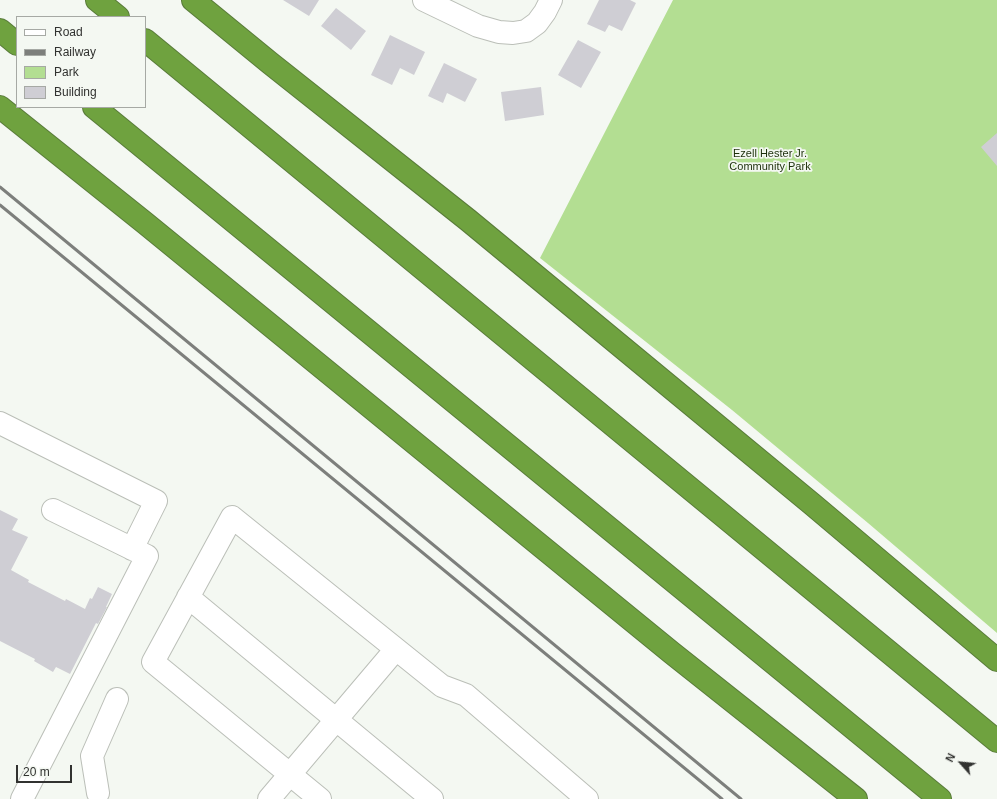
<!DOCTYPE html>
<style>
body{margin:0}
#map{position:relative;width:997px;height:799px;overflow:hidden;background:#f4f8f2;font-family:Helvetica,sans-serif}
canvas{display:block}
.legend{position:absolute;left:16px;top:16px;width:130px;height:92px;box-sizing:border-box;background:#f4f8f2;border:1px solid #a6a9a4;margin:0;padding:5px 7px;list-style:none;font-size:12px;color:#313230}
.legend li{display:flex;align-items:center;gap:8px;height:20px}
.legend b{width:20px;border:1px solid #a6a9a4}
.north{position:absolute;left:941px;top:743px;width:40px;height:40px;-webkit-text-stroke:3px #f4f8f2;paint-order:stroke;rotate:297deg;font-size:11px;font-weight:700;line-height:16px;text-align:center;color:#313230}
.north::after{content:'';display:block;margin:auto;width:14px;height:18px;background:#313230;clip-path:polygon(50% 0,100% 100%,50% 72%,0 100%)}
.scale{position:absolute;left:16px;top:765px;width:56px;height:18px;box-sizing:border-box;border:2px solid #313230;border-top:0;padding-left:5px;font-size:12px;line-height:14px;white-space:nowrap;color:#313230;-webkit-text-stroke:3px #f4f8f2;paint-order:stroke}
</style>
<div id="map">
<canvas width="997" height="799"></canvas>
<ul class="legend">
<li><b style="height:5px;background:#fff"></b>Road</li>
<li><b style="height:5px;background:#7d7f7c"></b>Railway</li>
<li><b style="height:11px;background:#b3de92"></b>Park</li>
<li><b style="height:11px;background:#cfced4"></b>Building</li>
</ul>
<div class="north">N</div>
<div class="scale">20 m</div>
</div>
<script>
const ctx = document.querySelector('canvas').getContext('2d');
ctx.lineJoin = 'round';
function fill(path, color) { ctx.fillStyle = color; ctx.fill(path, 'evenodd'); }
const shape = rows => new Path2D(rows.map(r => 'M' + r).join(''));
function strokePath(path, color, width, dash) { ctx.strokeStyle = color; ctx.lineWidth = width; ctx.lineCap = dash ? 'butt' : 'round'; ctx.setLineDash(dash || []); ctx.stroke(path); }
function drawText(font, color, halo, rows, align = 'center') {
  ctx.font = font + ' Helvetica,sans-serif'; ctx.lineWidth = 3.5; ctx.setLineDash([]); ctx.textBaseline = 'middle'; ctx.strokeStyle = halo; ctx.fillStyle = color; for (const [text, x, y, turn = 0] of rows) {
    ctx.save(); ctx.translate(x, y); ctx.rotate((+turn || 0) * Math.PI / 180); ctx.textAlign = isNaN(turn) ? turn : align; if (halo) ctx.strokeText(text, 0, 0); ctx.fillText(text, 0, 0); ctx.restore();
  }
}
const green = shape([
 [673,0,997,0,997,633,868,523,732,410,540,258]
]);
const building = shape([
 [283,0,319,0,309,16],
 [599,0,630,0,636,3,622,31,609,25,605,32,587,24],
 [336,8,366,31,351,50,321,26],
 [390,35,425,52,414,75,400,68,392,85,371,75],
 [578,40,601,52,581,88,558,75],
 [444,63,477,79,465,102,447,93,443,103,428,96],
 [541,87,544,115,505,121,501,92],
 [997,133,997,166,981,147],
 [0,510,18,519,12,530,28,537,11,570,29,580,28,582,65,601,66,599,85,609,90,598,92,599,98,587,112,594,106,607,107,607,98,624,96,623,70,674,56,667,53,672,34,661,35,659,0,641]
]);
const minor = shape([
 [424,0,478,26,499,32,513,33,526,31,537,23,545,12,551,0],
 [0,423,156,501,132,549],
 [188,597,432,799],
 [98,793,92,756,117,699],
 [22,799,147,556,53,510],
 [269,799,396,649,442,686,466,695,587,799],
 [320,799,153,662,232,517,396,649]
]);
const highway = shape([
 [97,0,118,17],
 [193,0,270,63,468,220,812,504,997,660],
 [0,30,17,44],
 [145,40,997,741],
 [0,107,145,223,672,653,856,799],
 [94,107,940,799]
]);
const rail = shape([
 [0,187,741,799],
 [0,205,722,799]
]);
const parkNames = [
 ["Ezell Hester Jr.",770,154],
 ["Community Park",770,167]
];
fill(green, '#b3de92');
fill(building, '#cfced4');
strokePath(minor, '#bbbfb8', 24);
strokePath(highway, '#597b3a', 24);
strokePath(minor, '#fff', 22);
strokePath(highway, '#6fa23f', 22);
strokePath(rail, '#7d7f7c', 3);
drawText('11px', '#1c2f0a', '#f4f8f2', parkNames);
</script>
